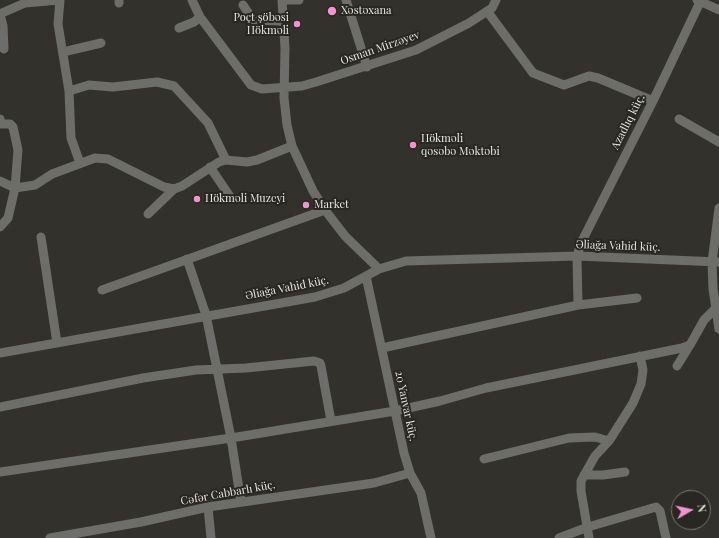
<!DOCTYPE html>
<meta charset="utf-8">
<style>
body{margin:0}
#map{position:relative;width:719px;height:538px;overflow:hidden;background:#33312b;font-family:"Playfair Display",serif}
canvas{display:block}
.north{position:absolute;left:671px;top:490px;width:40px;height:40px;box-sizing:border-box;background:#292721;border:1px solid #75736e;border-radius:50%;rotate:81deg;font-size:11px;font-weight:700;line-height:16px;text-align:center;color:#e8e6e2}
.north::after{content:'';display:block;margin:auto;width:14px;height:18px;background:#f491d3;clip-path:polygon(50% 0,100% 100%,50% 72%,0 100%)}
</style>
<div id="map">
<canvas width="719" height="538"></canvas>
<div class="north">N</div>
</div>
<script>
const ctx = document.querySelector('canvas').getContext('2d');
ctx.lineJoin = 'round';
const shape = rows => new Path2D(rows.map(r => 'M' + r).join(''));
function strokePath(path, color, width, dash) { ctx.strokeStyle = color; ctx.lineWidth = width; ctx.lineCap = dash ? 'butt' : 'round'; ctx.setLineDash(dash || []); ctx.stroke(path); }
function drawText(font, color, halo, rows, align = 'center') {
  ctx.font = font + ' "Playfair Display",serif'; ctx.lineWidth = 4; ctx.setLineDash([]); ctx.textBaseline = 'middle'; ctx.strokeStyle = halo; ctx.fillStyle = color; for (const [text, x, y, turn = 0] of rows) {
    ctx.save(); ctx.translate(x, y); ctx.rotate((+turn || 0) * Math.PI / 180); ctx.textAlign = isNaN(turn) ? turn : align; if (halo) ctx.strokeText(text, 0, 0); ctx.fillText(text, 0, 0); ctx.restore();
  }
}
const minor = shape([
 [60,0,58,24,69,91,71,138,80,163],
 [119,0,119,3],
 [192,0,200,17,251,85,262,89,302,86,316,82,416,50,469,23,492,8,496,0],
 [282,0,285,48,284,98,287,125,292,146,313,191,325,210,345,236,379,269],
 [282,0,299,0],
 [346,0,367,67],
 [697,0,719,10],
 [243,5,253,20,283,21],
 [487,11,533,73,564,85,589,76,598,78,653,101],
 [0,14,25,3,59,0],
 [0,14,3,26,4,49],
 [179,28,194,22,200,17],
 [63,52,101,43],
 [69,91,89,85,113,87,157,82,174,86,208,123,226,160],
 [0,119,1,124,10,124,13,127,18,150,15,188,0,181],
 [679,119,719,142],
 [210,167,231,198],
 [719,208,712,262,713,289,719,329],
 [148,214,174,189],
 [0,227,8,218,15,188,35,185,52,174,95,158,108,159,164,187,174,189,182,186,219,162,226,160,247,162,257,160,292,146],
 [41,237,57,343],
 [187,259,206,315,231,438,241,502],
 [366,276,404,453,410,473,421,493,431,538],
 [102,290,325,210],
 [578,305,577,256,581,243,653,101,701,0],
 [382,348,578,305,637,298],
 [0,353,315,297,344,288,379,269,406,261,577,256,719,262],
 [677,366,690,345],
 [0,407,143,378,196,370,246,368,314,361,320,363,321,366,331,421],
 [484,459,569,438,595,437,609,441],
 [0,472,231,438,395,411,440,401,486,388,682,348,690,345,704,320,715,309],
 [584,475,603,475,625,472],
 [208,507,211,538],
 [50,538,141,522,208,507,374,483,410,473],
 [559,538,588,527,656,507,660,511,666,538],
 [589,538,581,491,581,481,595,456,609,441,633,403,641,384,643,370,640,356]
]);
const markers = [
 [332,11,5,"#f491d3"],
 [297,24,4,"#f491d3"],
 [413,145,4,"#f491d3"],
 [197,199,4,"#f491d3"],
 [306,205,4,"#f491d3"]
];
const poiNames = [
 ["Xəstəxana",341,11],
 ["Poçt şöbəsi",289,18,"right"],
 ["Hökməli",289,31,"right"],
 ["Hökməli",421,139],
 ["qəsəbə Məktəbi",421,152],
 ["Hökməli Muzeyi",205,199],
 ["Market",314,205]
];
const streetNames = [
 ["Osman Mirzəyev",380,48,-19],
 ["Azadlıq küç.",628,122,-63],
 ["Əliağa Vahid küç.",618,246,2],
 ["Əliağa Vahid küç.",287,288,-11],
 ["20 Yanvar küç.",406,406,78],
 ["Cəfər Cabbarlı küç.",228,493,-10]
];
strokePath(minor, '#6d6e6a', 9);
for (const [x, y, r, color] of markers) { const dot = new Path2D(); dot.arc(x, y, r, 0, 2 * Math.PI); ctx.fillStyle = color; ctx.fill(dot); strokePath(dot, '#292721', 1.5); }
drawText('11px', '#e8e6e2', '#292721', poiNames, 'left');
drawText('11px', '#e8e6e2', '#292721', streetNames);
</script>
